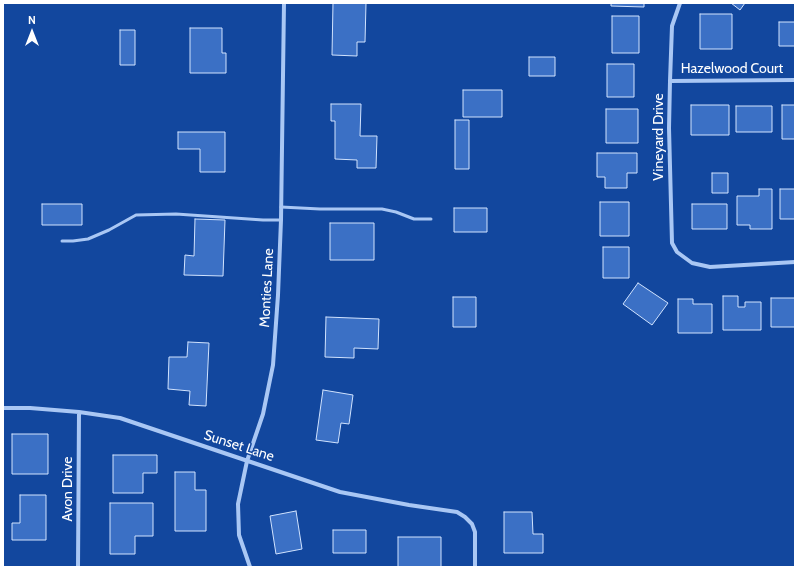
<!DOCTYPE html>
<style>
body{margin:0}
#map{position:relative;width:798px;height:570px;overflow:hidden;background:#12479e;font-family:Cabin,sans-serif}
canvas{display:block}
.frame{position:absolute;inset:0;border:4px solid #fff;pointer-events:none}
.north{position:absolute;left:12px;top:12px;width:40px;height:40px;-webkit-text-stroke:3px #12479e;paint-order:stroke;rotate:0deg;font-size:11px;font-weight:700;line-height:16px;text-align:center;color:#fff}
.north::after{content:'';display:block;margin:auto;width:14px;height:18px;background:#fff;clip-path:polygon(50% 0,100% 100%,50% 72%,0 100%)}
</style>
<div id="map">
<canvas width="798" height="570"></canvas>
<div class="frame"></div>
<div class="north">N</div>
</div>
<script>
const ctx = document.querySelector('canvas').getContext('2d');
ctx.lineJoin = 'round';
function fill(path, color) { ctx.fillStyle = color; ctx.fill(path, 'evenodd'); }
const shape = rows => new Path2D(rows.map(r => 'M' + r).join(''));
function strokePath(path, color, width, dash) { ctx.strokeStyle = color; ctx.lineWidth = width; ctx.lineCap = dash ? 'butt' : 'round'; ctx.setLineDash(dash || []); ctx.stroke(path); }
function drawText(font, color, halo, rows, align = 'center') {
  ctx.font = font + ' Cabin,sans-serif'; ctx.lineWidth = 3; ctx.setLineDash([]); ctx.textBaseline = 'middle'; ctx.strokeStyle = halo; ctx.fillStyle = color; for (const [text, x, y, turn = 0] of rows) {
    ctx.save(); ctx.translate(x, y); ctx.rotate((+turn || 0) * Math.PI / 180); ctx.textAlign = isNaN(turn) ? turn : align; if (halo) ctx.strokeText(text, 0, 0); ctx.fillText(text, 0, 0); ctx.restore();
  }
}
const building = shape([
 [333,3,366,3,365,42,357,42,357,56,332,55,333,3],
 [611,3,644,3,644,7,611,6,611,3],
 [731,3,745,3,740,10,731,3],
 [700,14,732,14,732,49,700,49,700,14],
 [612,16,639,16,639,53,612,53,612,16],
 [779,22,795,22,795,46,779,46,779,22],
 [190,28,222,28,222,53,226,53,226,73,190,73,190,28],
 [120,30,135,30,135,65,120,65,120,30],
 [529,57,555,57,555,76,529,76,529,57],
 [607,64,634,64,634,97,607,97,607,64],
 [463,90,502,90,502,117,463,117,463,90],
 [331,104,361,104,360,136,377,136,376,168,357,168,357,160,335,159,335,121,331,121,331,104],
 [691,105,729,105,729,135,691,135,691,105],
 [782,105,795,105,795,139,782,139,782,105],
 [736,106,772,106,772,132,736,132,736,106],
 [606,109,638,109,638,143,606,143,606,109],
 [455,120,469,120,469,169,455,169,455,120],
 [178,132,225,132,225,172,200,172,200,149,178,149,178,132],
 [597,153,637,153,637,173,627,173,627,188,605,188,605,177,597,177,597,153],
 [712,173,728,173,728,193,712,193,712,173],
 [759,189,772,189,772,229,750,229,750,225,737,225,737,196,759,196,759,189],
 [780,189,795,189,795,219,780,219,780,189],
 [600,202,629,202,629,236,600,236,600,202],
 [42,204,82,204,82,225,42,225,42,204],
 [692,204,727,204,727,229,692,229,692,204],
 [454,208,487,208,487,232,454,232,454,208],
 [195,219,225,220,223,276,184,275,185,255,194,256,195,219],
 [330,223,374,223,374,260,330,260,330,223],
 [603,247,629,247,629,278,603,278,603,247],
 [638,283,668,303,652,325,623,304,638,283],
 [723,296,738,296,738,307,745,307,745,302,761,302,761,330,723,330,723,296],
 [453,297,476,297,476,327,453,327,453,297],
 [771,298,795,298,795,327,771,327,771,298],
 [678,299,693,299,693,304,712,304,712,333,678,333,678,299],
 [326,317,379,319,378,349,354,348,354,358,325,357,326,317],
 [188,342,209,343,206,406,189,405,190,391,168,389,169,357,187,357,188,342],
 [323,390,353,395,349,424,341,423,338,443,316,440,323,390],
 [12,434,48,434,48,474,12,474,12,434],
 [113,455,157,455,157,473,143,473,143,493,113,493,113,455],
 [175,472,195,472,195,490,206,490,206,531,175,531,175,472],
 [20,495,46,495,46,540,12,540,12,523,20,523,20,495],
 [110,503,153,503,153,536,135,536,135,554,110,554,110,503],
 [296,511,302,549,276,554,270,516,296,511],
 [504,512,532,512,533,534,543,534,543,553,504,553,504,512],
 [333,530,366,530,366,553,333,553,333,530],
 [398,537,441,537,441,567,398,567,398,537]
]);
const lane = shape([
 [281,207,320,209,382,209,396,212,414,219,431,219],
 [62,241,73,241,88,239,109,230,136,215,176,214,263,220,281,220]
]);
const street = shape([
 [680,3,672,26,670,81,669,128,672,243,677,252,692,263,710,267,795,262],
 [670,81,795,80],
 [3,408,30,408,79,412,120,418,340,492,409,505,457,512,465,517,472,524,475,532,475,567],
 [78,567,79,412],
 [250,567,239,535,238,504,247,461,263,414,273,365,278,295,281,220,284,3]
]);
const streetNames = [
 ["Hazelwood Court",732,69],
 ["Vineyard Drive",659,137,-90],
 ["Monties Lane",267,288,-87],
 ["Sunset Lane",239,446,18],
 ["Avon Drive",68,489,-90]
];
fill(building, '#3b70c5');
strokePath(building, '#d1e3fe', 1);
strokePath(lane, '#a9c7f4', 3);
strokePath(street, '#a9c7f4', 4);
drawText('14px', '#fff', '#12479e', streetNames);
</script>
